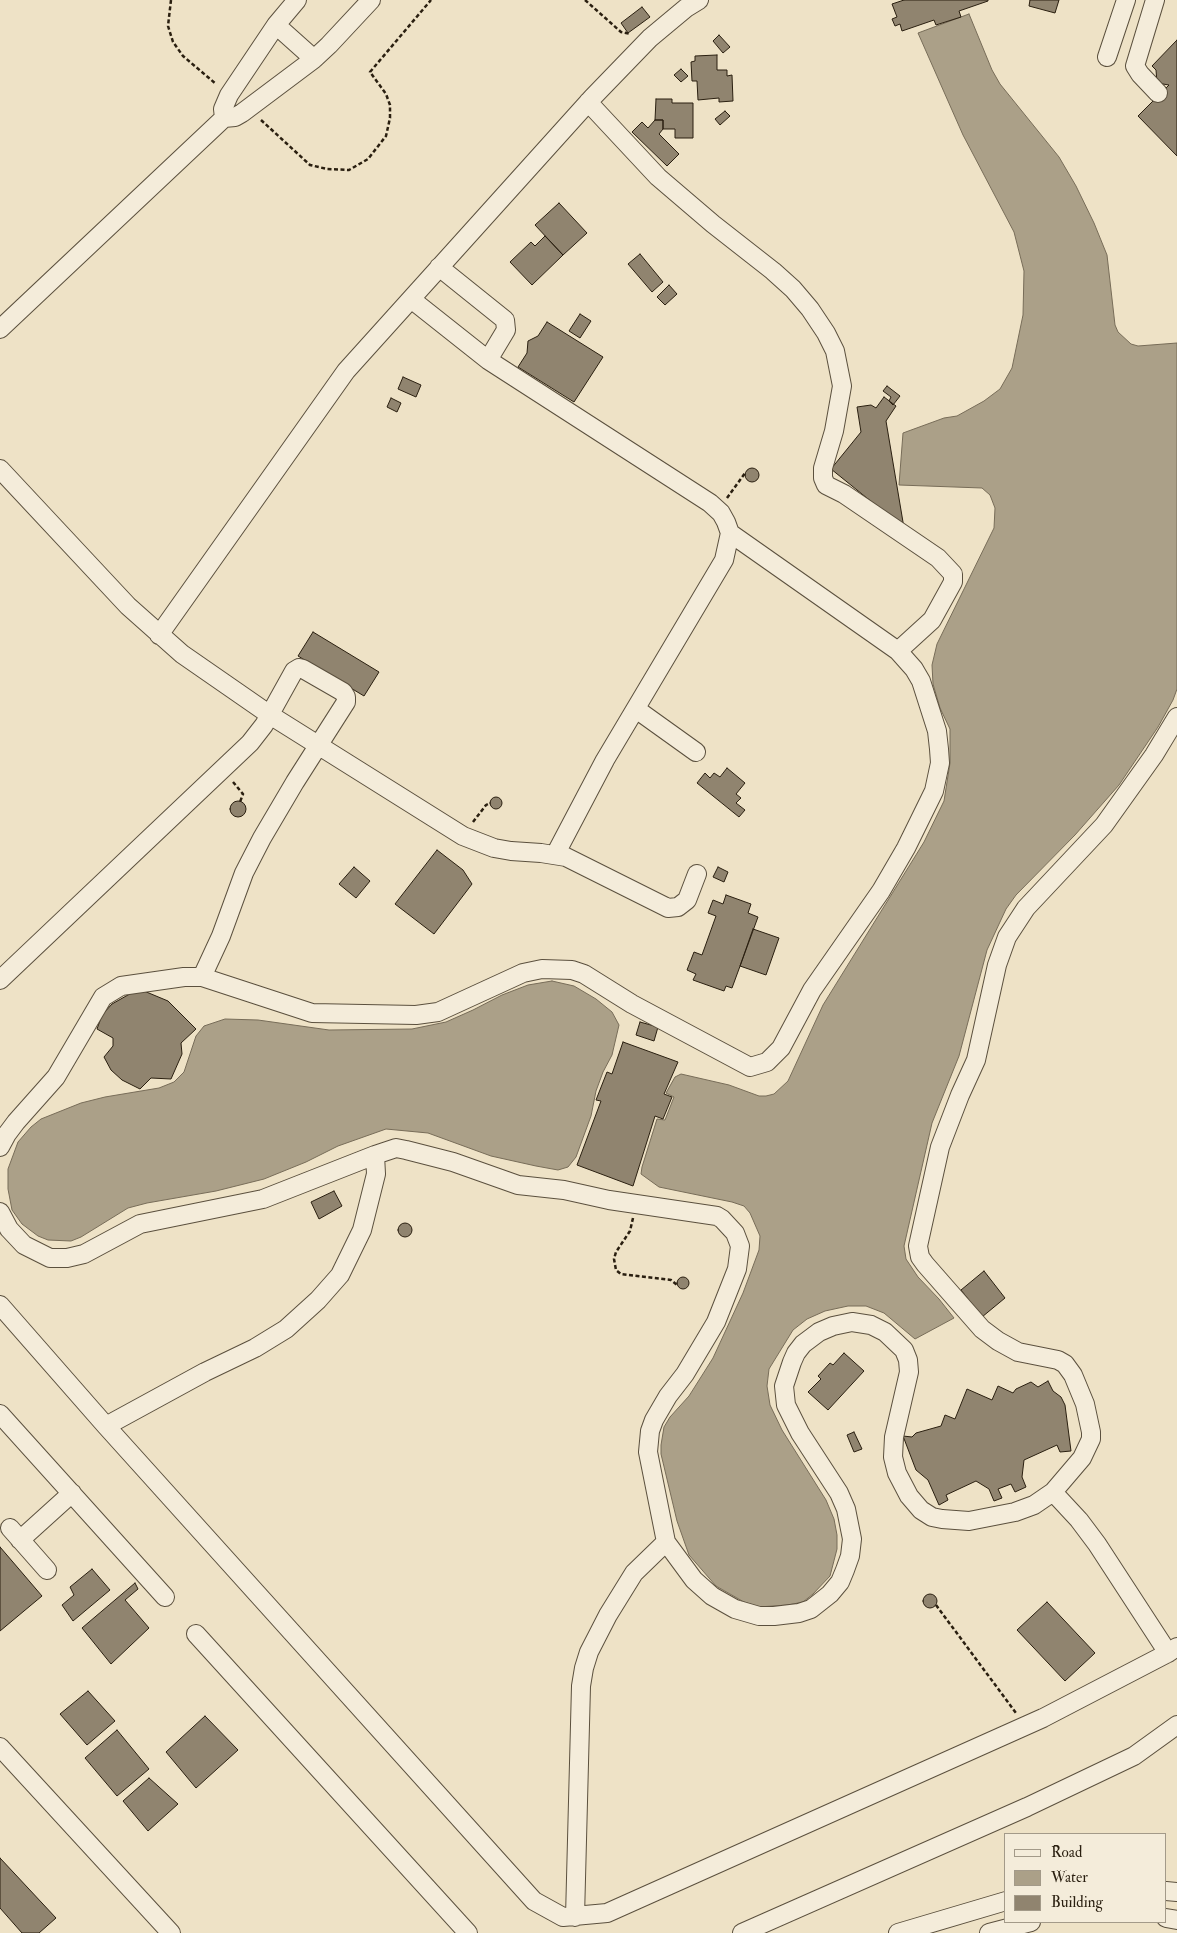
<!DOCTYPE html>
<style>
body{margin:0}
#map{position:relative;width:1177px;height:1933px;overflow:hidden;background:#eee2c6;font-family:"IM FELL Double Pica",serif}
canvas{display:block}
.legend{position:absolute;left:1004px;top:1833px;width:162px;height:90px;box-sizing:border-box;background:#f4ecda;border:1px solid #a39a89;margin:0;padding:6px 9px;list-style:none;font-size:15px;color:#2a1f10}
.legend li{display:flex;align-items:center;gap:10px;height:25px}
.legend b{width:25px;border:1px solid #a39a89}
</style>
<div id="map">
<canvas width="1177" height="1933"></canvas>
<ul class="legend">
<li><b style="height:6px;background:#f4ecda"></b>Road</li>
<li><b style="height:14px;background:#aba088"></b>Water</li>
<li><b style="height:14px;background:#90846f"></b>Building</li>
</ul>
</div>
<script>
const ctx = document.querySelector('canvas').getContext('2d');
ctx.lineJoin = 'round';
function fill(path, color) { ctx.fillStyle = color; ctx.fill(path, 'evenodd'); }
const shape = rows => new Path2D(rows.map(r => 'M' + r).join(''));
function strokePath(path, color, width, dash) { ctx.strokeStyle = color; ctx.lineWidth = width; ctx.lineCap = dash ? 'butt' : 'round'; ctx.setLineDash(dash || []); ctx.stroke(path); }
const water = shape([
 [969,14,992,70,1000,84,1059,157,1076,186,1094,223,1107,255,1115,325,1118,332,1131,344,1138,346,1177,343,1177,689,1173,700,1158,727,1119,785,1075,835,1016,895,1006,909,987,950,959,1056,932,1123,904,1246,906,1259,918,1277,939,1299,954,1318,915,1339,884,1313,866,1306,848,1306,825,1311,807,1319,793,1330,769,1369,767,1386,770,1405,782,1430,826,1500,834,1519,837,1535,837,1549,830,1576,813,1594,803,1602,788,1605,758,1607,744,1602,716,1586,689,1555,677,1521,661,1454,661,1445,664,1427,670,1417,689,1396,713,1358,743,1293,759,1250,760,1236,750,1213,744,1206,732,1202,659,1187,641,1174,642,1167,657,1119,665,1120,674,1097,666,1093,675,1077,681,1074,729,1085,759,1096,766,1096,774,1094,788,1081,823,1005,924,842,944,801,950,763,950,729,940,708,933,684,932,665,937,644,994,528,995,508,990,495,982,488,899,485,903,433,944,418,957,416,984,401,1000,389,1012,368,1023,315,1024,271,1014,232,963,135,918,33,969,14],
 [552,981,574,986,596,999,612,1012,619,1025,612,1055,603,1072,596,1091,591,1116,576,1157,568,1167,558,1170,536,1166,491,1156,428,1133,386,1129,338,1146,306,1162,264,1179,216,1191,147,1203,128,1208,81,1237,71,1241,48,1240,38,1236,22,1224,12,1210,8,1189,8,1169,18,1142,31,1127,41,1119,81,1103,105,1097,159,1088,174,1082,184,1072,196,1036,204,1026,225,1019,258,1020,329,1030,412,1029,446,1022,473,1010,502,995,528,985,552,981]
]);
const building = shape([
 [904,0,988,0,988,1,959,11,961,17,936,25,934,20,902,31,900,24,895,26,892,19,897,17,892,4,904,0],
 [1030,0,1059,0,1055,13,1029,6,1030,0],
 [642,7,650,17,628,33,621,23,642,7],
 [719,35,730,47,723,53,713,41,719,35],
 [1177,40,1177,156,1138,116,1169,85,1157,83,1156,70,1152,66,1177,40],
 [717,55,717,70,727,70,727,76,732,75,733,101,719,102,719,98,698,100,697,81,692,81,691,62,695,61,695,56,717,55],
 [681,69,688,76,681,82,674,75,681,69],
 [656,99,672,99,672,103,693,103,693,138,675,138,675,129,663,129,663,120,655,120,656,99],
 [725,111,730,116,720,125,715,119,725,111],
 [655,120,663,120,663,129,659,134,679,154,667,166,632,132,642,122,648,128,655,120],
 [559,203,587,233,563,255,535,225,559,203],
 [545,236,563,255,532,285,510,262,531,242,535,246,545,236],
 [640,254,663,282,652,292,628,264,640,254],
 [669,285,677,294,665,305,657,297,669,285],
 [580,314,591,321,580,338,569,331,580,314],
 [547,322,603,357,574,402,518,367,527,353,528,341,538,336,547,322],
 [403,377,421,385,416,397,398,389,403,377],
 [887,386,900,396,893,405,889,401,891,397,883,391,887,386],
 [884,397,896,406,886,421,904,528,831,469,861,432,857,407,871,405,876,408,884,397],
 [391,398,401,403,397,412,387,407,391,398],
 '745 475a7 7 0 1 1 14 0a7 7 0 1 1-14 0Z',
 [313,632,379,672,364,696,298,656,313,632],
 [727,768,745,783,736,794,741,798,736,803,745,810,739,817,697,783,705,773,710,778,714,773,720,777,727,768],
 '490 803a6 6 0 1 1 12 0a6 6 0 1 1-12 0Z',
 '230 809a8 8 0 1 1 16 0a8 8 0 1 1-16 0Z',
 [437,850,463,870,472,884,434,934,395,904,437,850],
 [354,867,370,881,356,898,339,884,354,867],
 [718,867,728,872,724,882,713,877,718,867],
 [726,895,751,904,748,913,758,917,732,988,726,986,724,991,693,980,696,974,687,970,694,952,702,955,716,916,708,913,713,900,723,904,726,895],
 [753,929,779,938,766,975,740,966,753,929],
 [135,991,144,991,168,1001,196,1029,181,1043,182,1054,171,1079,151,1078,140,1089,122,1080,111,1070,104,1057,113,1046,113,1038,97,1029,102,1015,112,1004,135,991],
 [640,1022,658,1027,654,1041,636,1035,640,1022],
 [623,1042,678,1062,664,1094,672,1097,663,1119,655,1116,633,1186,577,1165,601,1101,596,1100,607,1072,612,1074,623,1042],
 [334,1191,342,1206,319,1219,311,1202,334,1191],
 '398 1230a7 7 0 1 1 14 0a7 7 0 1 1-14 0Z',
 [984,1271,1005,1298,982,1317,961,1290,984,1271],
 '677 1283a6 6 0 1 1 12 0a6 6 0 1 1-12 0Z',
 [844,1353,864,1371,828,1410,808,1392,821,1379,818,1376,830,1363,833,1365,844,1353],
 [1048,1381,1053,1391,1061,1397,1065,1405,1071,1451,1060,1452,1057,1445,1024,1460,1022,1477,1026,1487,1015,1492,1011,1484,998,1489,1002,1498,994,1501,989,1489,976,1481,946,1495,948,1500,939,1505,928,1480,916,1470,903,1436,912,1437,916,1433,941,1426,945,1415,955,1419,967,1389,992,1400,998,1386,1013,1393,1016,1389,1031,1382,1038,1387,1048,1381],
 [854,1432,862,1449,854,1452,847,1435,854,1432],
 [0,1547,42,1596,0,1631,0,1547],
 [92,1569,110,1590,73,1621,62,1605,74,1595,70,1587,92,1569],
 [135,1583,138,1589,125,1600,149,1628,111,1664,82,1628,135,1583],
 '923 1601a7 7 0 1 1 14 0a7 7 0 1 1-14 0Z',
 [1047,1602,1095,1653,1065,1681,1017,1630,1047,1602],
 [88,1691,115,1721,87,1745,60,1714,88,1691],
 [205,1716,238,1750,196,1788,166,1752,205,1716],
 [117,1730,149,1769,117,1796,85,1758,117,1730],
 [149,1778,178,1804,148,1831,123,1801,149,1778],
 [0,1858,56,1918,39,1933,22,1933,0,1908,0,1858]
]);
const path = shape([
 [171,0,168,26,173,42,183,56,216,84],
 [585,0,621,32,631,34],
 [261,120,310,165,327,169,349,170,368,159,386,136,390,118,390,105,386,94,370,72,431,0],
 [727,498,745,473],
 [233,782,243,794,240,802],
 [473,822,486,805,490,803],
 [633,1218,630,1231,616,1252,614,1259,616,1270,621,1274,671,1280,677,1285],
 [936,1605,1016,1713]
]);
const minor = shape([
 [1155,0,1135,66,1140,74,1158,93],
 [276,25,314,59],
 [1107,57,1126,0],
 [588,102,658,177,713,224,773,271,793,289,810,309,826,333,835,351,842,386,834,431,823,468,823,478,826,485,844,494,938,558,953,574,953,582,932,620,898,651],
 [224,118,223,109,229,95,276,25,297,0],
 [439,267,505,320,506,330,488,360],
 [411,299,488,360,710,503,721,513,726,522,730,533,724,560,605,760,555,855],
 [0,329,224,118,235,117,242,113,314,59,329,45,371,0],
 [0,469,128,606,182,654,270,715,463,836,494,848,511,851,541,853,566,857,668,908,678,907,687,900,697,874],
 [159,635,346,371,592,98,650,38,686,8,699,0],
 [636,709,696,752],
 [0,980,250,743,264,725,294,671,299,668,303,669,343,692,346,697,346,702,295,782,262,838,244,873,221,936,202,977],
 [0,1147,7,1134,16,1122,56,1077,103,997,121,986,184,977,202,977,312,1013,416,1015,438,1012,523,973,542,969,572,970,584,974,632,1004,750,1067,767,1062,781,1048,812,990,881,891,906,848,934,791,940,763,939,749,937,731,921,681,914,669,898,651,730,533],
 [0,1212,9,1229,24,1245,50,1258,67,1258,84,1254,140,1224,263,1199,375,1155],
 [0,1305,106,1426,534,1901,563,1917,607,1913,1043,1718,1168,1653,1177,1647],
 [0,1414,165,1597],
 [106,1426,205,1372,255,1348,286,1329,318,1300,340,1275,362,1230,376,1174,375,1155,396,1148,406,1150,453,1162,518,1185,564,1190,609,1200,717,1216,722,1219,735,1233,740,1246,737,1269,716,1322,685,1374,668,1396,654,1420,650,1431,648,1452,666,1542],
 [1053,1492,1082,1458,1091,1439,1091,1432,1085,1404,1073,1375,1065,1364,1058,1360,1018,1352,998,1341,982,1329,925,1264,920,1257,918,1246,940,1147,960,1095,976,1060,997,965,1007,937,1026,908,1104,825,1154,755,1177,717],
 [10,1528,47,1570],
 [20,1540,72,1493],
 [196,1634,468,1933],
 [0,1747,171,1933],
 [1166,1891,1177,1892],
 [575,1917,581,1686,584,1668,589,1652,608,1615,634,1573,666,1542,694,1580,712,1596,735,1609,759,1616,774,1616,799,1613,811,1609,830,1594,840,1582,845,1570,850,1556,852,1539,846,1509,839,1493,800,1433,786,1405,784,1386,792,1362,796,1353,803,1344,819,1332,833,1326,852,1322,871,1325,885,1332,904,1350,908,1360,909,1372,894,1437,893,1457,897,1473,909,1496,921,1510,932,1517,942,1519,969,1521,1015,1512,1034,1505,1053,1492,1079,1520,1097,1544,1168,1653],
 [1166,1918,1177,1920],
 [742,1933,1027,1807,1134,1756,1177,1725],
 [898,1933,1006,1901],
 [989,1933,1031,1922]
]);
fill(water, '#aba088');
strokePath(water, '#776c58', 1);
fill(building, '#90846f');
strokePath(building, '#2a1f10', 1);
strokePath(minor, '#5b503e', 20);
strokePath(path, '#2a1f10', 2.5, [4, 2.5]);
strokePath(minor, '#f4ecda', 18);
</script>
